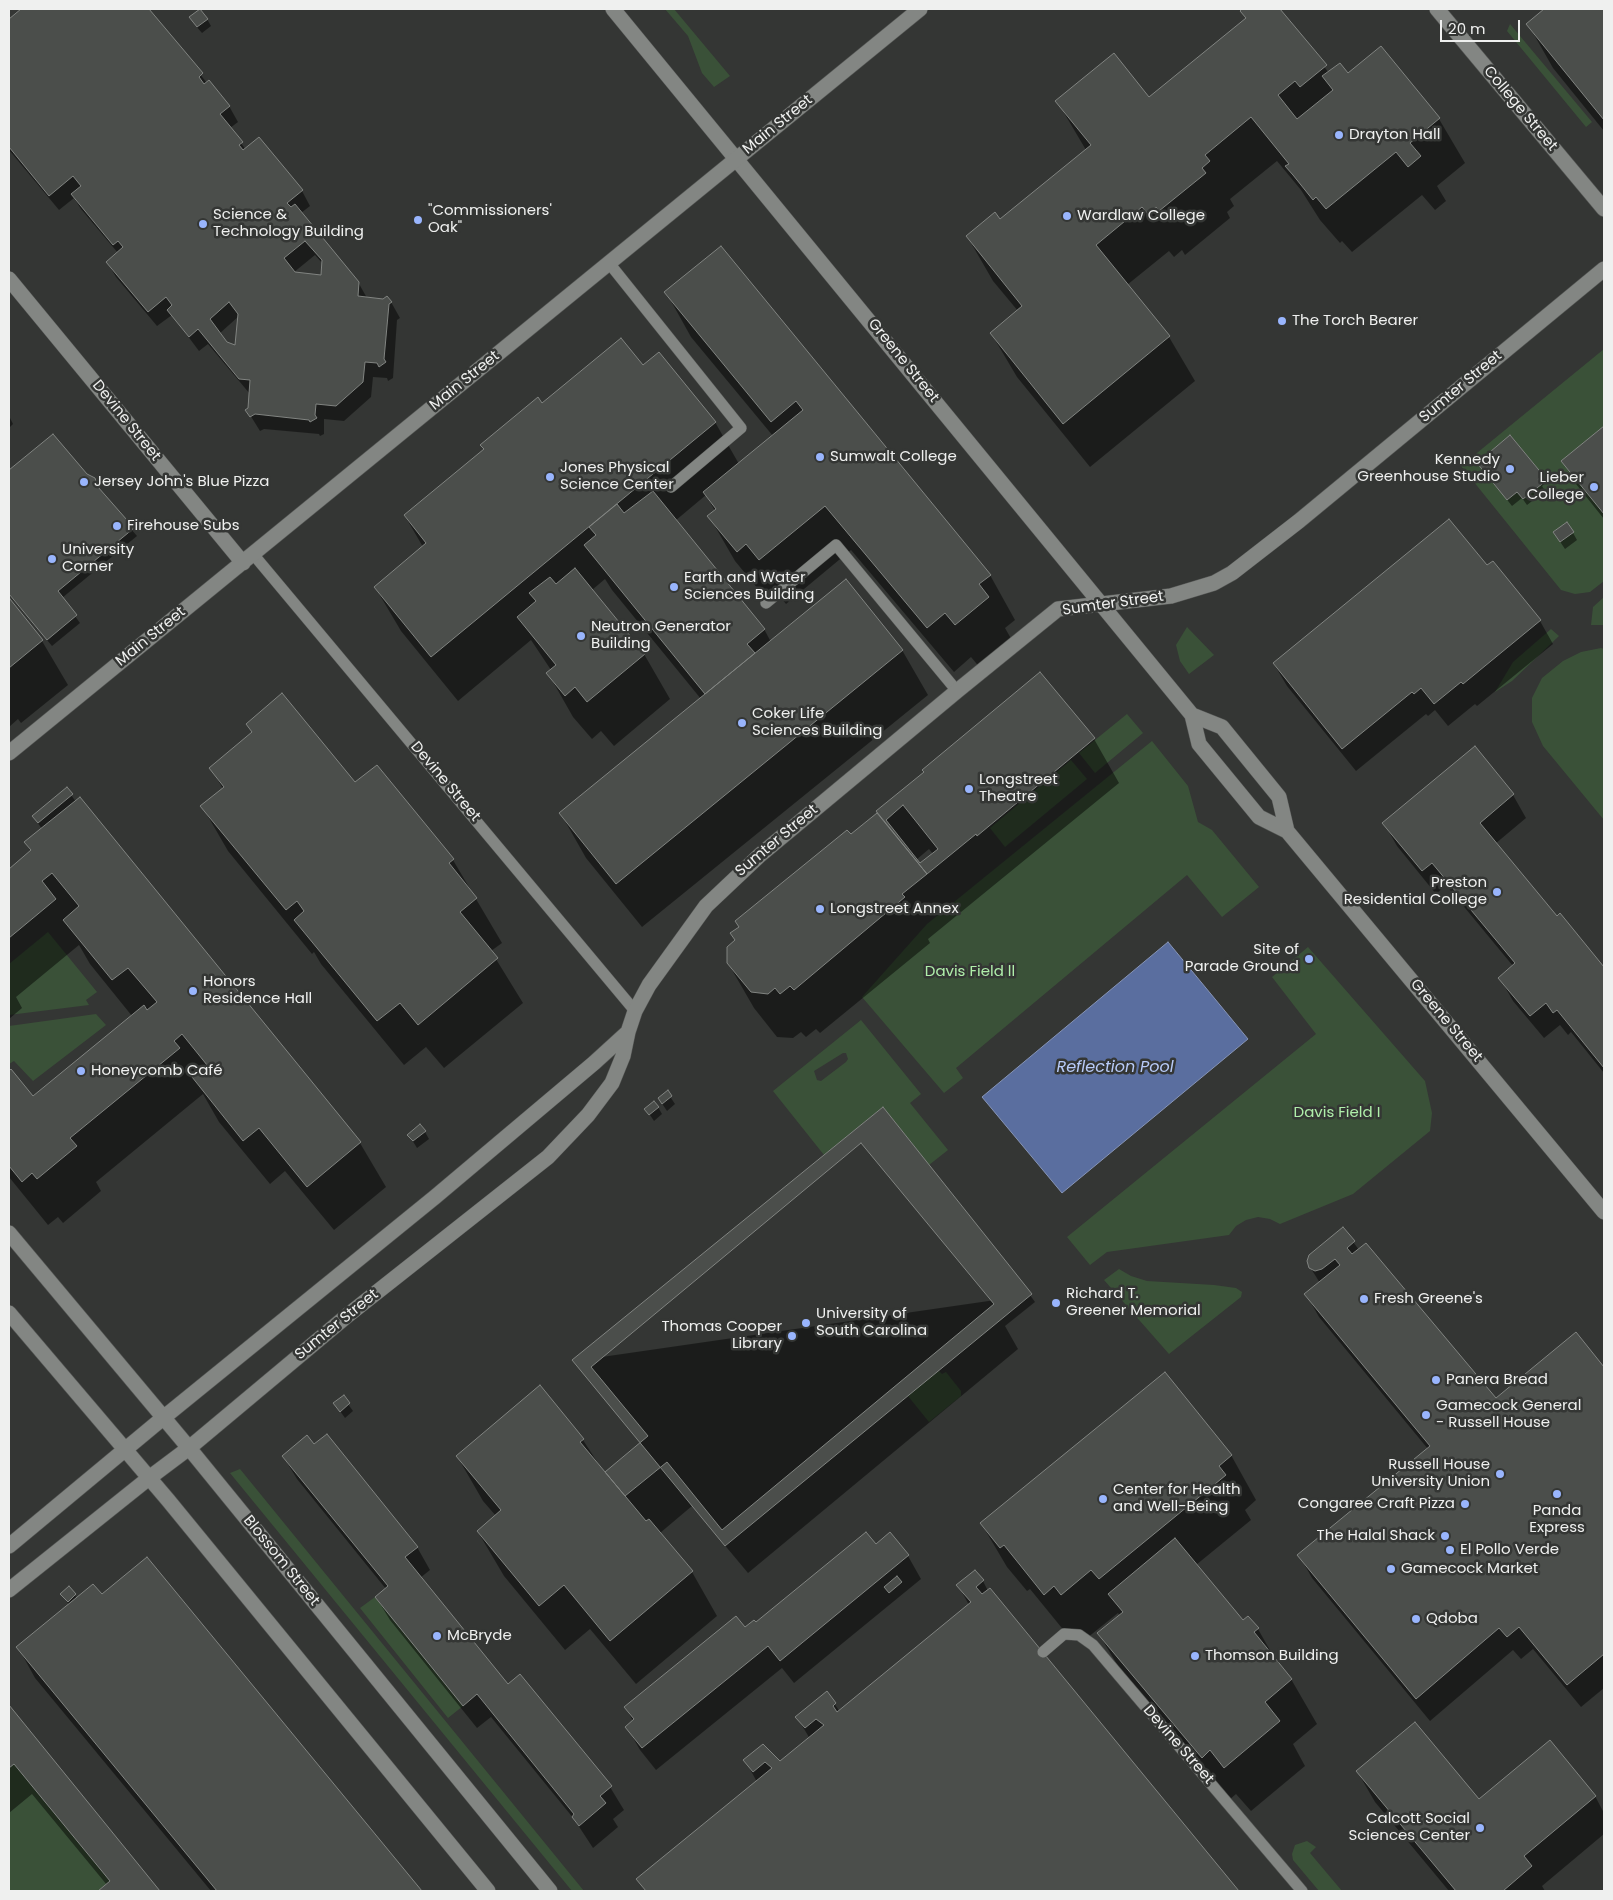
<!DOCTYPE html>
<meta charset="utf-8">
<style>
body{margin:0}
#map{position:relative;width:1613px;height:1900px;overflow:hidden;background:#343634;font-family:Poppins,sans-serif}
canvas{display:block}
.frame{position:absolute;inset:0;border:10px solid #eff0ef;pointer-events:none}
.scale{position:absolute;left:1440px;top:20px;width:80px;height:22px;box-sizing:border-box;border:2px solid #eff0ef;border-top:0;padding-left:6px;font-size:15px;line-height:18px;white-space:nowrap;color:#eff0ef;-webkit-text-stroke:4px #343634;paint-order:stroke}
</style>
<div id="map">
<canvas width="1613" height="1900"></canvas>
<div class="frame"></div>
<div class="scale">20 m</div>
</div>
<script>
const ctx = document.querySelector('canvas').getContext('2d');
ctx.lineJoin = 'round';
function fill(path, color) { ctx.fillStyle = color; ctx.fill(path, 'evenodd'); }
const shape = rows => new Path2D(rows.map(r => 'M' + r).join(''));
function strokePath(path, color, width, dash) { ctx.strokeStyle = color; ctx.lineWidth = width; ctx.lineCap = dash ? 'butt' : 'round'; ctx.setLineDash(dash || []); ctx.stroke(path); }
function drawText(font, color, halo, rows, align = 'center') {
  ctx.font = font + ' Poppins,sans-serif'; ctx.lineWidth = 5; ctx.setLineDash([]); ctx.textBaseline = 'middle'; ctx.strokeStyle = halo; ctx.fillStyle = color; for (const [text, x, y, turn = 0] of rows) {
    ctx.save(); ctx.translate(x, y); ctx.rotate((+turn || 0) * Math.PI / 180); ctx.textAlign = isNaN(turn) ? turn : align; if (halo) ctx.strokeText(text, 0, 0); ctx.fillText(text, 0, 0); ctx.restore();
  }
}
const green = shape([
 [665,9,674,9,730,76,714,87,702,73,688,36],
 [1510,24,1592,122,1586,127,1507,31],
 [1604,349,1604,426,1562,461,1604,514,1604,581,1590,592,1575,594,1561,590,1461,466],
 [1510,435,1543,475,1538,479,1542,484,1523,499,1517,492,1507,500,1477,463],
 [1604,597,1604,625,1591,625,1593,607],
 [1187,627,1214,655,1189,674,1180,661,1176,645],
 [1551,629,1559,636,1512,681,1495,692,1513,662],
 [1601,648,1604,649,1604,820,1543,746,1532,722,1532,698,1542,678,1563,661,1581,652],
 [1127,714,1143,733,1095,773,1079,753],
 [1152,741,1188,786,1198,822,1212,830,1259,887,1222,917,1187,875,956,1068,963,1078,944,1093,862,997,927,924],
 [1071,760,1087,779,1005,847,990,828],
 [48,932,97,992,86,1000,89,1005,9,1015,9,964],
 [1308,947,1425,1081,1432,1113,1430,1131,1353,1194,1280,1224,1270,1219,1258,1217,1246,1220,1236,1226,1229,1235,1107,1252,1090,1265,1067,1237,1316,1034,1272,977],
 [96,1014,106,1025,33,1081,14,1061,9,1064,9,1026],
 [861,1020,921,1094,910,1103,948,1150,929,1165,883,1107,824,1155,773,1091],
 [843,1053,846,1053,848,1059,846,1062,821,1081,817,1080,814,1071],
 [1119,1269,1131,1276,1147,1281,1214,1285,1236,1288,1242,1292,1241,1297,1169,1354,1104,1280],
 [938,1370,942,1374,946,1372,961,1391,961,1396,929,1422,908,1396],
 [240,1469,584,1891,572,1891,230,1473],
 [375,1597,463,1706,448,1718,360,1608],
 [14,1764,110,1881,98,1891,9,1891,9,1768],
 [1307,1841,1316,1847,1310,1853,1342,1891,1319,1891,1293,1860,1292,1854,1295,1845]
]);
const water = shape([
 [1168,942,1248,1039,1062,1193,982,1097,1168,942]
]);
const shadow = shape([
 [23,9,148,9,207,83,229,106,238,122,230,128,246,150,302,191,310,206,301,213,358,282,367,298,391,302,400,318,397,320,393,378,388,381,387,378,373,377,371,397,344,421,324,419,324,434,320,436,319,434,264,429,260,431,247,410,249,409,250,394,208,344,199,351,172,315,157,326,116,277,107,262,118,253,81,209,74,198,59,210,9,150,9,20],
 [315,255,323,264,322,276,293,273],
 [239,316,236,347,226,343,219,334],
 [1244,9,1279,9,1329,73,1348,75,1381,48,1439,119,1465,163,1437,186,1446,201,1435,210,1422,195,1352,252,1342,241,1340,243,1320,220,1301,190,1277,161,1230,199,1234,206,1227,212,1230,218,1185,255,1182,250,1174,257,1169,251,1127,285,1169,337,1195,381,1090,467,1017,377,991,333,1018,311,993,281,967,236,999,221,1086,150,1057,101,1149,98,1246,19,1242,11],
 [1546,9,1604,9,1604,131,1553,68,1528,24],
 [207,19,211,26,202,33,195,25],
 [720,248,990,575,1015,620,1005,628,1013,642,981,669,971,657,954,672,851,550,786,604,773,588,763,595,735,561,709,516,715,511,706,495,675,521,764,629,771,642,902,650,928,695,642,927,586,858,561,814,701,699,612,590,605,579,592,590,644,654,670,699,614,746,601,731,592,739,573,717,548,673,551,670,531,640,458,701,401,631,375,587,423,547,405,516,542,405,643,367,715,422,739,464,773,436,691,337,666,292],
 [9,416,13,424,9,428],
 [1604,428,1604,519,1576,484,1563,461],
 [53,435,87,475,94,479,100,492,137,536,62,598,80,623,52,646,9,595,9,472],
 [1478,463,1542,476,1546,483,1542,486,1545,491,1527,505,1522,498,1512,506],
 [1573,533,1577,540,1565,549,1559,540],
 [1487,567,1540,621,1553,644,1477,706,1475,704,1448,726,1435,710,1428,716,1426,714,1356,771,1287,686,1274,664],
 [9,601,42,641,68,685,21,723,18,719,9,727],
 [247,724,355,784,377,766,453,860,502,943,491,951,523,1003,444,1068,426,1047,404,1065,321,964,314,952,312,954,228,851,202,806,223,789,211,768,253,734],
 [1094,739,1119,783,928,939,930,943,820,1033,816,1029,806,1037,801,1032,793,1038,777,1037,754,1008,728,963,850,836,925,773],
 [929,849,933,854,920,865,916,860],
 [1474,748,1513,795,1526,818,1495,844,1556,918,1560,915,1604,969,1604,1073,1571,1032,1568,1035,1560,1025,1544,1038,1513,1001,1500,978,1513,966,1446,885,1436,894,1397,846,1384,823],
 [67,789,76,802,80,799,360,1143,386,1187,334,1230,285,1171,270,1184,219,1122,203,1094,96,1182,101,1191,63,1223,58,1217,48,1225,9,1177,9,1073,11,1071,32,1097,132,1016,90,964,79,945,16,997,22,1008,9,1019,9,870,31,852,26,842,42,829,33,816],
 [667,1092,675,1104,667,1111,659,1099],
 [658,1107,662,1114,654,1121,646,1109],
 [425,1132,429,1139,417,1148,409,1135],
 [1343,1228,1359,1250,1496,1400,1576,1334,1604,1369,1604,1688,1581,1707,1533,1649,1521,1659,1513,1650,1430,1721,1312,1578,1299,1555,1428,1449,1319,1317,1306,1294,1320,1283,1310,1267],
 [1030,1295,1035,1302,1005,1326,1018,1349,748,1573,692,1506,660,1533,692,1572,717,1616,636,1684,590,1629,565,1650,504,1576,478,1532,496,1516,483,1501,457,1456,540,1387,583,1440,605,1474,641,1444,574,1361],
 [343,1397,353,1411,345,1418,335,1404],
 [314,1445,417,1547,430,1570,420,1578,508,1686,610,1787,624,1810,613,1819,618,1827,593,1848,574,1819,491,1717,477,1728,390,1620,376,1597,386,1589,297,1479,283,1456],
 [1231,1455,1256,1500,1245,1510,1251,1520,1196,1565,1243,1621,1248,1617,1258,1629,1276,1661,1291,1679,1317,1724,1293,1744,1305,1766,1251,1811,1236,1794,1228,1801,1125,1678,1099,1634,1120,1616,1118,1613,1087,1638,1070,1638,1030,1589,1027,1591,1007,1567,981,1523],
 [890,1534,908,1556,921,1579,794,1683,782,1668,656,1770,640,1750,627,1727,633,1721,626,1708,876,1546],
 [147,1559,421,1891,211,1891,35,1678,18,1647,69,1605,62,1594,69,1588,77,1598,102,1596],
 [983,1581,988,1591,990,1589,1237,1891,645,1891,638,1880,757,1782,745,1760,780,1763,810,1739,797,1717,827,1693,840,1712,969,1605,958,1585],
 [9,1707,158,1891,100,1891,107,1885,32,1794,9,1813],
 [1357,1771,1478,1801,1595,1796,1604,1813,1604,1834,1542,1886,1545,1891,1449,1891,1375,1802]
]);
const building = shape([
 [21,9,149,9,203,73,199,77,204,84,209,80,230,106,220,114,243,142,239,145,243,150,259,137,303,190,287,203,291,207,295,204,359,282,358,296,383,299,387,296,392,302,389,304,384,359,386,362,379,367,377,363,365,362,363,382,336,406,316,404,315,415,317,418,310,422,309,420,255,414,250,417,245,410,248,408,250,380,239,379,198,329,189,337,167,310,172,305,166,297,148,312,106,262,123,247,118,241,113,245,71,194,81,186,73,176,49,196,9,147,9,19,21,9],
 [305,241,322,260,321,275,295,272,284,258,305,241],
 [229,302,238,314,235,345,227,342,210,319,229,302],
 [200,9,208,19,197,27,189,17,200,9],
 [1242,9,1280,9,1327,65,1300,87,1295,81,1278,95,1297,119,1333,90,1322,76,1340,63,1348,73,1381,46,1440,118,1410,143,1421,156,1408,167,1396,152,1326,209,1316,197,1313,200,1293,175,1285,166,1289,164,1251,117,1205,155,1210,161,1202,168,1206,173,1159,211,1156,207,1148,214,1142,207,1096,245,1170,336,1063,424,990,333,1022,306,966,236,995,212,1000,219,1091,145,1055,101,1114,53,1149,97,1246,18,1240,11,1242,9],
 [1544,9,1604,9,1604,120,1526,24,1544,9],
 [721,246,991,575,979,584,989,597,955,625,945,613,927,628,825,506,759,560,746,544,737,552,707,516,716,509,703,492,803,410,796,401,771,422,664,292,721,246],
 [621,338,643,365,659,352,716,422,431,657,374,587,426,543,404,515,484,449,480,445,538,397,542,403,621,338],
 [1604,426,1604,514,1561,461,1604,426],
 [53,434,87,474,95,478,98,487,134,528,58,591,77,615,47,640,9,594,9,470,53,434],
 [1510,435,1543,475,1538,479,1542,484,1523,499,1517,492,1507,500,1477,463,1510,435],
 [653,491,765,629,747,644,755,653,705,694,584,545,596,535,589,527,617,504,624,513,653,491],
 [1449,519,1487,565,1493,561,1541,620,1463,684,1461,682,1434,704,1421,688,1414,694,1412,692,1342,749,1273,663,1449,519],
 [1567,522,1574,532,1560,542,1553,532,1567,522],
 [575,568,645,654,587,702,575,687,565,696,546,673,556,665,517,617,536,601,529,593,550,577,556,584,575,568],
 [846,579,903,650,616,884,559,813,846,579],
 [10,599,43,640,9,668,9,600,10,599],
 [1040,672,1095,738,977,836,976,834,927,874,876,811,924,772,922,770,1040,672],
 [903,805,938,849,920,863,886,820,903,805],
 [282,693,355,782,377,765,454,859,449,863,477,898,460,912,498,958,418,1025,400,1003,377,1021,294,920,304,911,297,901,286,910,200,806,224,787,209,768,252,732,246,724,282,693],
 [1475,746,1514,794,1480,823,1557,916,1560,913,1604,967,1604,1068,1557,1010,1553,1013,1546,1003,1530,1016,1498,978,1515,963,1432,863,1422,871,1382,823,1475,746],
 [67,787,73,794,38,823,32,816,67,787],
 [80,797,361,1142,307,1187,259,1128,243,1141,192,1077,207,1065,182,1034,174,1041,180,1048,70,1138,77,1146,37,1179,32,1173,22,1182,9,1166,9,1071,11,1069,33,1096,144,1005,147,1010,157,1002,128,968,112,980,63,920,79,906,52,873,42,881,56,899,9,938,9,869,31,850,24,842,80,797],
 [877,813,927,874,902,894,905,897,794,990,790,986,780,994,775,988,768,994,751,992,727,963,727,947,735,940,730,933,739,927,735,921,847,830,851,834,877,813],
 [668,1090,672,1096,662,1104,658,1098,668,1090],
 [654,1101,659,1107,649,1115,644,1109,654,1101],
 [883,1107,1032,1294,725,1546,572,1360,883,1107],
 [420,1124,426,1131,413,1141,407,1135,420,1124],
 [861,1143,994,1304,722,1530,667,1462,625,1496,605,1472,648,1436,591,1367,861,1143],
 [1343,1227,1355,1241,1347,1248,1352,1254,1366,1243,1496,1398,1576,1332,1604,1367,1604,1654,1567,1685,1519,1627,1507,1637,1499,1628,1416,1699,1297,1555,1430,1446,1304,1294,1340,1265,1335,1259,1322,1269,1315,1271,1309,1268,1307,1261,1309,1255,1343,1227],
 [1165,1372,1232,1455,1219,1466,1226,1475,1099,1579,1091,1570,1061,1595,1054,1586,1044,1595,1004,1545,1000,1548,980,1523,1165,1372],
 [540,1385,584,1439,580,1442,646,1521,649,1519,693,1571,610,1641,564,1585,539,1606,477,1531,501,1510,456,1456,540,1385],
 [344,1395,350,1403,340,1412,333,1403,344,1395],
 [327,1434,418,1547,405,1557,508,1684,520,1674,612,1786,600,1796,606,1803,579,1826,572,1817,574,1814,477,1694,463,1706,375,1597,388,1586,282,1456,307,1435,314,1444,327,1434],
 [866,1532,876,1544,890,1532,909,1555,780,1661,768,1646,642,1748,625,1727,634,1719,624,1707,736,1616,745,1627,754,1620,756,1622,866,1532],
 [1175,1538,1243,1620,1248,1616,1259,1628,1254,1632,1292,1679,1265,1702,1280,1721,1224,1768,1210,1750,1202,1758,1097,1633,1123,1612,1108,1594,1175,1538],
 [147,1557,422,1891,217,1891,16,1647,93,1584,102,1594,147,1557],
 [975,1570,984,1580,976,1587,982,1594,990,1588,1239,1891,646,1891,636,1879,772,1768,765,1762,753,1772,743,1760,763,1744,780,1761,824,1725,816,1719,805,1728,795,1717,827,1691,836,1703,833,1706,837,1712,971,1602,956,1585,975,1570],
 [897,1576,902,1582,889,1593,884,1587,897,1576],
 [69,1586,76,1594,68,1602,60,1594,69,1586],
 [9,1705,160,1891,98,1891,110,1881,14,1764,9,1768,9,1705],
 [1415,1722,1479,1799,1550,1740,1596,1796,1524,1856,1532,1866,1503,1891,1456,1891,1356,1771,1415,1722]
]);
const lane = shape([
 [609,263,741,428,671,487],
 [253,554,635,1011],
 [766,603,836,545,957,691],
 [1043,1652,1064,1634,1079,1635,1093,1645,1302,1891]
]);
const street = shape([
 [613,9,1192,715,1199,744,1259,817,1287,831,1604,1212],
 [1192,715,1222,727,1279,797,1287,831]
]);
const secondary = shape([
 [1437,9,1604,209],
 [9,279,243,563],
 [9,753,920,9],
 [9,1233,189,1448,550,1891],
 [9,1313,168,1500,488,1891],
 [9,1546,163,1418,435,1197,594,1063,628,1032],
 [9,1590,149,1478,189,1448,348,1315,548,1157,588,1115,612,1083,623,1056,628,1032,635,1011,649,985,706,906,760,855,957,691,1058,609,1171,596,1214,583,1232,573,1299,521,1604,269]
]);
const markers = [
 [1339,135,5,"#99b5fd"],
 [1067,216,5,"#99b5fd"],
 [418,220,5,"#99b5fd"],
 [203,224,5,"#99b5fd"],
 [1282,321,5,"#99b5fd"],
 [820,457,5,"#99b5fd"],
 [1510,469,5,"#99b5fd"],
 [550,477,5,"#99b5fd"],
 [84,482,5,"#99b5fd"],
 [1594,487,5,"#99b5fd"],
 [117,526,5,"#99b5fd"],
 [52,559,5,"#99b5fd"],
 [674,587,5,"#99b5fd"],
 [581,636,5,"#99b5fd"],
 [742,723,5,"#99b5fd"],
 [969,789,5,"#99b5fd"],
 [1497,892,5,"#99b5fd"],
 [820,909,5,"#99b5fd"],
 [1309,959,5,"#99b5fd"],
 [193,991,5,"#99b5fd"],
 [81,1071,5,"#99b5fd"],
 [1364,1299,5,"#99b5fd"],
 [1056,1303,5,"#99b5fd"],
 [806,1323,5,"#99b5fd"],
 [792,1336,5,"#99b5fd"],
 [1436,1380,5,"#99b5fd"],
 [1426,1415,5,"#99b5fd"],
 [1500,1474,5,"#99b5fd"],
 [1557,1494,5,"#99b5fd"],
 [1103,1499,5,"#99b5fd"],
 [1465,1504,5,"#99b5fd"],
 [1445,1536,5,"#99b5fd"],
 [1450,1550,5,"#99b5fd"],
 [1391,1569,5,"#99b5fd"],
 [1416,1619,5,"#99b5fd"],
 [437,1636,5,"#99b5fd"],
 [1195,1656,5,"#99b5fd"],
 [1480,1828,5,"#99b5fd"]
];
const streetNames = [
 ["College Street",1520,109,50],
 ["Main Street",778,125,-39],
 ["Greene Street",903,361,51],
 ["Main Street",465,381,-39],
 ["Sumter Street",1461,387,-40],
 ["Devine Street",126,421,51],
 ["Sumter Street",1113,604,-8],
 ["Main Street",151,637,-39],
 ["Devine Street",445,782,50],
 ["Sumter Street",777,841,-40],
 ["Greene Street",1446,1021,50],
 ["Sumter Street",337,1325,-39],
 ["Blossom Street",281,1561,51],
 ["Devine Street",1178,1745,49]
];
const poiNames = [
 ["Drayton Hall",1349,135],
 ["\"Commissioners'",428,211],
 ["Oak\"",428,228],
 ["Science &",213,215],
 ["Technology Building",213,232],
 ["Wardlaw College",1077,216],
 ["The Torch Bearer",1292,321],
 ["Sumwalt College",830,457],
 ["Kennedy",1500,460,"right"],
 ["Greenhouse Studio",1500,477,"right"],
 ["Jones Physical",560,468],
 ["Science Center",560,485],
 ["Lieber",1584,478,"right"],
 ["College",1584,495,"right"],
 ["Jersey John's Blue Pizza",94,482],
 ["Firehouse Subs",127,526],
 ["University",62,550],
 ["Corner",62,567],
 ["Earth and Water",684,578],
 ["Sciences Building",684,595],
 ["Neutron Generator",591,627],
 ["Building",591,644],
 ["Coker Life",752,714],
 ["Sciences Building",752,731],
 ["Longstreet",979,780],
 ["Theatre",979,797],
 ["Preston",1487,883,"right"],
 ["Residential College",1487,900,"right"],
 ["Longstreet Annex",830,909],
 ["Site of",1299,950,"right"],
 ["Parade Ground",1299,967,"right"],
 ["Honors",203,982],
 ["Residence Hall",203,999],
 ["Honeycomb Café",91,1071],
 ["Richard T.",1066,1294],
 ["Greener Memorial",1066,1311],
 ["Fresh Greene's",1374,1299],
 ["University of",816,1314],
 ["South Carolina",816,1331],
 ["Thomas Cooper",782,1327,"right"],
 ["Library",782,1344,"right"],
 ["Panera Bread",1446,1380],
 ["Gamecock General",1436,1406],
 ["- Russell House",1436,1423],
 ["Russell House",1490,1465,"right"],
 ["University Union",1490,1482,"right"],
 ["Center for Health",1113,1490],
 ["and Well-Being",1113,1507],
 ["Congaree Craft Pizza",1455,1504,"right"],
 ["Panda",1557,1511,"center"],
 ["Express",1557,1528,"center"],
 ["The Halal Shack",1435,1536,"right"],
 ["El Pollo Verde",1460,1550],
 ["Gamecock Market",1401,1569],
 ["Qdoba",1426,1619],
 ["McBryde",447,1636],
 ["Thomson Building",1205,1656],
 ["Calcott Social",1470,1819,"right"],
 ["Sciences Center",1470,1836,"right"]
];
const parkNames = [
 ["Davis Field ll",970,972],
 ["Davis Field I",1337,1113]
];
const waterNames = [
 ["Reflection Pool",1115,1068]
];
fill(green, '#3a5138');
fill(water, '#5a6e9f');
strokePath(water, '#8795b7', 1);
fill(shadow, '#0007');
fill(building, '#4b4e4b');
strokePath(building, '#818481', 1);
strokePath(lane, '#535553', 12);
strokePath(street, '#535553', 16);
strokePath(secondary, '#535553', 16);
strokePath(lane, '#838683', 11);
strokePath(street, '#838683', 15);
strokePath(secondary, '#838683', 15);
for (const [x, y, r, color] of markers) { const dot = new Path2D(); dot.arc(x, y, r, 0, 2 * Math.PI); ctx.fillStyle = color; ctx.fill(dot); strokePath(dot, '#343634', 2); }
drawText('15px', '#eff0ef', '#343634', streetNames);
drawText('15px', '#eff0ef', '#343634', poiNames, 'left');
drawText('15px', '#afeeaa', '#343634', parkNames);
drawText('italic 16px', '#b8cbf9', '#343634', waterNames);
</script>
